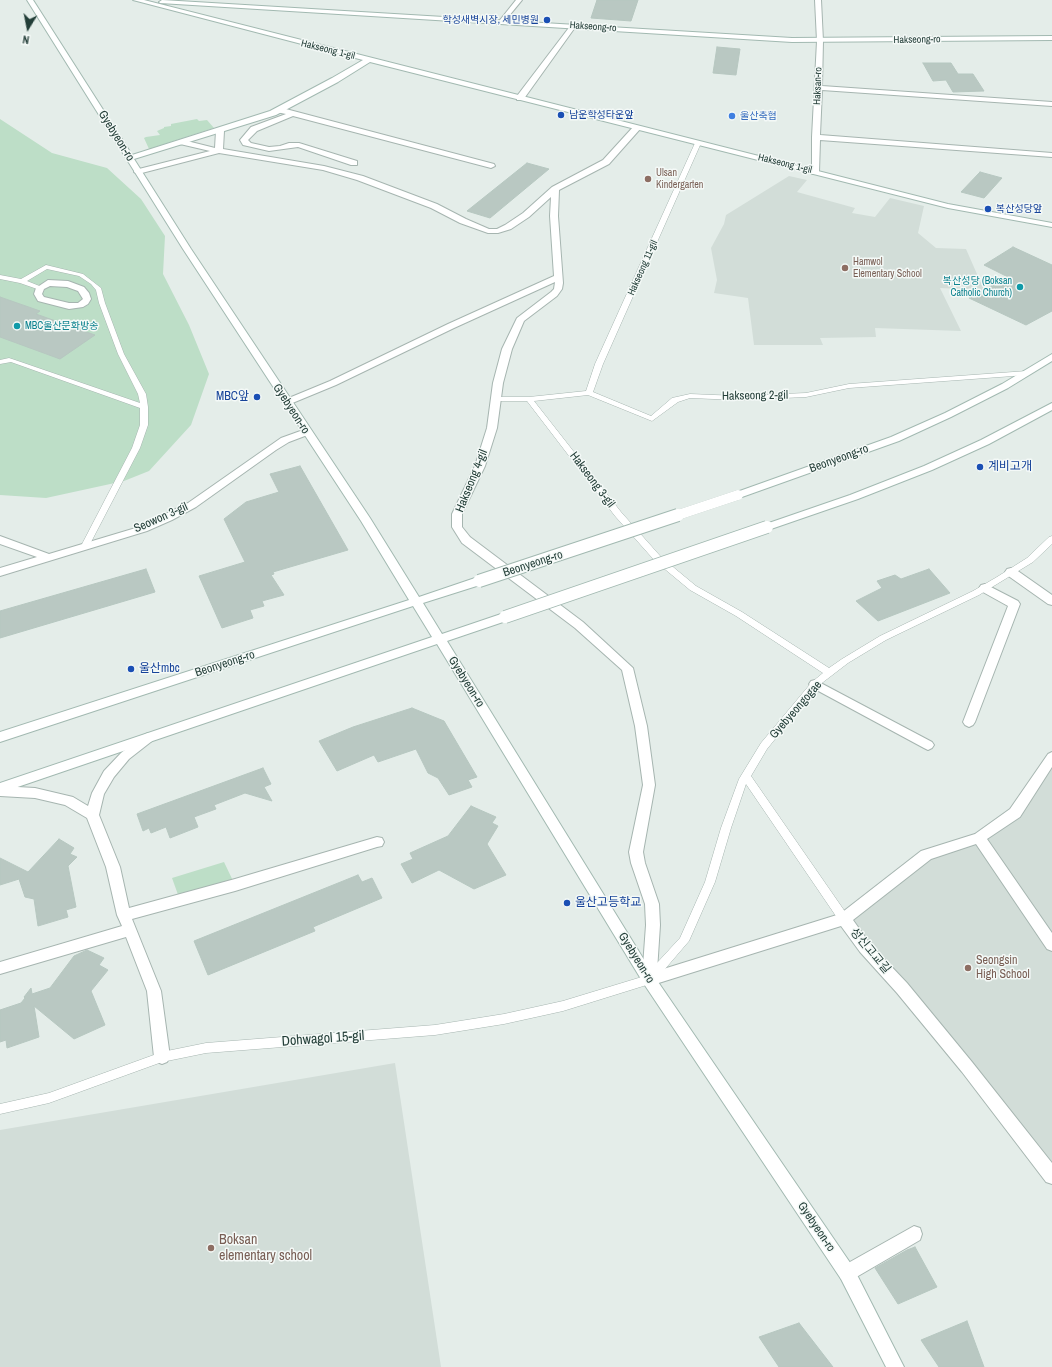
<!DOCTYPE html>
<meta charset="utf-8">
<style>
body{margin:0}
#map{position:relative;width:1052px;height:1367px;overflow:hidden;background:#e4ede9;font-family:"Archivo Narrow",sans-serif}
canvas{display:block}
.north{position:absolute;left:8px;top:8px;width:40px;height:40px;-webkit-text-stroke:3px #f4f9f7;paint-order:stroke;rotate:190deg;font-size:11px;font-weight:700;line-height:16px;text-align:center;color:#233e38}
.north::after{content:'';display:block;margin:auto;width:14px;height:18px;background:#233e38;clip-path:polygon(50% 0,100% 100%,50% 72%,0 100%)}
</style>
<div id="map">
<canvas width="1052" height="1367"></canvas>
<div class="north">N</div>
</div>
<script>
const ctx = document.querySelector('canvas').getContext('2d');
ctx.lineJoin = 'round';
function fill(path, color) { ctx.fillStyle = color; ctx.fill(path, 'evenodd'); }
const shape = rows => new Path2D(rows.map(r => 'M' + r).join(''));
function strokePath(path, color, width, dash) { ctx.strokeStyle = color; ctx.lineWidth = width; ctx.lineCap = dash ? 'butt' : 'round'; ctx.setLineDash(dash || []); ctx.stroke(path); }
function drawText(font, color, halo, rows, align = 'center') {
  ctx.font = font + ' "Archivo Narrow","Noto Sans KR",sans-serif'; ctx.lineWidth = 3; ctx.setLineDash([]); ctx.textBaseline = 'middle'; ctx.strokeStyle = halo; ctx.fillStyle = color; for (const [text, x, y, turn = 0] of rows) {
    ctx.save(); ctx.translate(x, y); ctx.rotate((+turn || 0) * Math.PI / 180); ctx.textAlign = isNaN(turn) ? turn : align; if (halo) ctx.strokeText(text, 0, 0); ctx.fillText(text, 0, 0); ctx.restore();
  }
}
const built = shape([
 [789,176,807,180,797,192,855,208,852,213,875,217,890,198,924,206,918,233,936,248,966,249,984,290,940,288,961,331,875,328,876,337,820,338,823,345,754,345,748,298,714,293,717,280,711,248,724,224,726,215],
 [1052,757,1052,1170,850,921,926,855,998,826],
 [395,1063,441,1367,0,1367,0,1130]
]);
const green = shape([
 [0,119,52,153,107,168,141,199,165,236,163,274,189,325,209,374,191,425,149,471,124,481,46,498,0,495],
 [197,119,199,121,207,120,214,128,149,149,144,138,146,137,160,135,157,131,164,128,164,127,171,126,171,124],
 [224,862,235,885,181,903,172,878]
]);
const building = shape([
 [597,0,638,0,631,21,591,18,597,0],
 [717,47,740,49,736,75,713,73,717,47],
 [923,63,951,63,958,74,973,74,984,91,953,92,946,80,933,81,923,63],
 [527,163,549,169,490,218,467,211,527,163],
 [980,172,1002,178,984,198,961,192,980,172],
 [1013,247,1052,265,1052,311,1026,325,969,298,1008,277,984,265,1013,247],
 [0,297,40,311,36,314,95,335,60,359,0,337,0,297],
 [300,466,348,550,273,572,274,574,271,575,284,595,262,601,264,606,250,610,253,618,222,628,199,576,245,562,224,519,246,502,279,492,270,474,300,466],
 [146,569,155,592,0,638,0,611,146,569],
 [929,569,950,593,878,621,856,601,882,588,877,581,895,575,901,579,929,569],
 [412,708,444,721,477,777,468,780,472,787,449,795,438,778,428,773,416,749,378,762,374,755,337,771,319,741,353,727,412,708],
 [263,768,271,784,264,787,272,801,245,793,214,805,216,809,194,817,198,827,170,838,166,827,151,833,149,828,143,831,137,814,263,768],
 [471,806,496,817,492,823,498,826,487,844,506,875,474,889,439,870,412,883,401,864,413,859,410,853,448,836,471,806],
 [59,839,74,848,70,854,77,857,68,866,76,907,66,910,68,917,38,926,34,899,25,897,19,879,0,885,0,858,28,872,59,839],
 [358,875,362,882,372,878,382,898,313,927,315,931,208,975,194,941,358,875],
 [87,950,104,958,99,965,108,970,91,991,105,1025,74,1039,34,1006,39,1037,7,1048,6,1040,0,1042,0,1010,21,1003,25,998,24,997,31,988,32,994,50,988,74,956,87,950],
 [915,1247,937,1287,898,1304,875,1268,907,1250,915,1247],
 [967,1321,984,1367,939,1367,921,1340,967,1321],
 [799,1323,833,1367,779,1367,759,1337,799,1323]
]);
const lane = shape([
 [698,141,701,143,603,364,593,392,651,416,672,398,690,394,738,396,806,393,849,384,1027,371,1031,373,1027,375,849,388,806,397,738,400,690,398,678,402,652,421,588,395,534,401,621,512,661,557,696,586,742,612,829,668,842,659,880,636,973,591,997,577,1027,558,1049,537,1052,536,1052,544,1033,562,979,595,886,640,848,663,818,686,767,749,751,776,848,916,849,919,848,922,844,923,840,922,746,784,731,828,715,882,689,941,653,983,563,1011,504,1024,435,1035,206,1053,162,1062,49,1103,0,1114,0,1104,49,1093,162,1052,206,1043,435,1025,504,1014,563,1001,645,976,680,938,705,882,721,828,739,779,761,743,812,682,823,673,736,616,690,590,655,561,615,516,527,401,496,401,492,399,496,397,529,397,586,391,595,364,695,143,698,141],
 [46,265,83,274,101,288,105,303,124,354,146,394,148,407,148,425,140,448,89,546,85,549,81,546,132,448,140,425,140,408,11,362,0,364,0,360,9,358,15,360,140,403,138,394,118,354,99,303,96,290,91,284,79,276,47,269,27,281,42,287,43,288,40,290,20,283,0,279,0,275,21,279,46,265]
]);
const street = shape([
 [516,0,522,0,504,22,500,22,500,20,516,0],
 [815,0,821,0,823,41,822,86,1052,102,1052,106,822,90,820,135,1052,153,1052,157,820,140,819,172,815,174,812,174,812,137,817,41,815,0],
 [571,25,576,26,523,100,517,100,517,96,571,25],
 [276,108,282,108,494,164,495,166,491,168,293,116,257,131,248,140,251,143,269,147,280,146,289,143,299,143,357,161,357,165,351,165,298,147,269,151,243,145,240,140,251,127,286,114,276,112,276,108],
 [634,126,637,126,641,128,609,164,559,190,558,216,563,283,562,289,557,296,524,321,512,349,503,383,497,428,485,466,462,514,462,527,470,537,583,622,633,668,647,726,655,785,643,852,645,863,659,904,660,925,657,971,840,914,921,851,975,834,1010,809,1048,754,1052,752,1052,767,1020,817,987,839,1052,933,1052,951,1047,949,976,844,931,859,853,920,870,944,907,983,972,1062,1052,1163,1052,1184,1046,1182,962,1072,897,993,860,952,841,926,649,986,644,984,642,980,646,925,645,904,631,863,629,852,643,785,635,726,622,670,575,628,462,543,452,527,452,514,475,466,487,428,493,383,502,349,517,318,551,292,554,289,555,282,454,328,336,385,290,404,287,405,282,402,284,400,330,381,448,324,554,276,550,216,551,197,529,217,511,229,498,233,488,233,460,223,431,208,357,180,323,170,219,153,138,174,134,172,135,170,210,151,180,144,179,142,183,140,215,148,216,131,220,129,224,131,223,149,324,166,363,176,437,204,466,219,489,229,497,229,505,225,523,213,552,187,603,160,634,126],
 [48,280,68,281,84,287,89,293,91,299,88,304,83,307,69,309,38,301,34,294,36,288,48,280],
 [50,286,67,287,78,291,83,299,78,303,69,303,44,297,42,294,44,289,50,286],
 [306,429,311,432,310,434,289,442,276,450,196,507,172,520,147,531,0,576,0,568,37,557,0,544,0,536,49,554,139,527,188,503,281,438,306,429],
 [1011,568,1015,569,1052,595,1052,605,1048,604,1007,575,1005,572,1007,569,1011,568],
 [985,584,1018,601,1020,604,975,722,973,725,969,727,965,725,963,722,1008,606,981,591,979,588,981,585,985,584],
 [815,680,932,742,934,745,932,748,928,750,924,748,811,687,809,684,811,681,815,680],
 [148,733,152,735,154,738,152,741,129,759,114,777,104,794,99,815,120,867,129,908,235,879,377,837,382,838,384,842,382,846,377,847,235,891,132,919,161,991,170,1057,167,1062,162,1064,157,1062,154,1057,147,991,126,937,0,974,0,962,122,926,117,915,106,867,87,818,65,805,35,798,0,796,0,786,35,788,73,797,88,806,92,793,104,771,121,753,144,735,148,733],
 [914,1226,920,1228,922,1234,920,1240,853,1279,847,1281,841,1279,839,1273,841,1267,914,1226]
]);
const secondary = shape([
 [27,0,33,0,132,155,270,111,332,78,363,60,133,0,144,0,948,204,1052,223,1052,227,948,208,370,62,338,82,276,115,134,159,191,249,370,518,419,597,475,578,483,578,485,581,483,584,423,603,442,634,501,614,509,614,511,617,509,620,447,641,654,976,853,1267,904,1367,886,1367,841,1279,644,984,437,644,0,793,0,783,432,637,413,606,0,742,0,732,409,600,361,521,183,249,27,0],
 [162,0,792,38,1052,36,1052,40,792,42,160,3,159,2,162,0],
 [1052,354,1052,361,1008,388,951,417,899,441,742,497,734,497,733,495,734,493,891,437,945,413,1002,384,1052,354],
 [1052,403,1052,410,989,444,932,470,858,499,771,529,763,529,762,527,763,525,850,495,924,466,981,440,1052,403]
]);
const secondaryBridgeFar1 = shape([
 [675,516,738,495]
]);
const secondaryBridge = shape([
 [479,581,678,515],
 [505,617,767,527]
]);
const markers = [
 [547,20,4,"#1a4fb4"],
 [561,115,4,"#1a4fb4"],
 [732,116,4,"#3f7fe0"],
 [648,179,4,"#8d6e63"],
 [988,209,4,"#1a4fb4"],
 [845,268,4,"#8d6e63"],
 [1020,287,4,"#0f9aa8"],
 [17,326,4,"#0f9aa8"],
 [257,397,4,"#1a4fb4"],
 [980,467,4,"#1a4fb4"],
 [131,669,4,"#1a4fb4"],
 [567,903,4,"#1a4fb4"],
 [968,968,4,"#8d6e63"],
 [211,1248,4,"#8d6e63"]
];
const farTransitnames = [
 ["학성새벽시장, 세민병원",539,20,"right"],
 ["남운학성타운앞",569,115],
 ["복산성당앞",996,209]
];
const farStreetnames = [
 ["Hakseong-ro",593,27,4],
 ["Hakseong-ro",917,40,-1],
 ["Hakseong 1-gil",328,50,14],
 ["Haksan-ro",818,86,-88],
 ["Hakseong 1-gil",785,164,14],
 ["Hakseong 11-gil",643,268,-66]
];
const farShopnames = [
 ["울산축협",740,116]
];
const farEducationnames = [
 ["Ulsan",656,173],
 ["Kindergarten",656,185],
 ["Hamwol",853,262],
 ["Elementary School",853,274]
];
const farCulturenames = [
 ["복산성당 (Boksan",1012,281],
 ["Catholic Church)",1012,293],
 ["MBC울산문화방송",25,326,"left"]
];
const streetNames = [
 ["Gyebyeon-ro",116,136,58],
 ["Hakseong 2-gil",755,396,-1],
 ["Gyebyeon-ro",291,409,57],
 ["Beonyeong-ro",839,459,-20],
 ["Hakseong 3-gil",592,480,53],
 ["Hakseong 4-gil",472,481,-68],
 ["Seowon 3-gil",161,518,-24],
 ["Beonyeong-ro",533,564,-18],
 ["Beonyeong-ro",225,664,-18],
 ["Gyebyeon-ro",466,682,58],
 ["Gyebyeongogae",796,710,-49],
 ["성신고교길",870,951,50],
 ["Gyebyeon-ro",636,958,58],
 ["Gyebyeon-ro",816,1227,56]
];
const transitNames = [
 ["MBC앞",249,397,"right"],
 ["계비고개",988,467],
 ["울산mbc",139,669],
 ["울산고등학교",575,903]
];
const educationNames = [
 ["Seongsin",976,961],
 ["High School",976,975]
];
const nearStreetnames = [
 ["Dohwagol 15-gil",323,1039,-4]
];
const nearEducationnames = [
 ["Boksan",219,1240],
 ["elementary school",219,1256]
];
fill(built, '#d2ddd8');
fill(green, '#bddec7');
fill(building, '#b9c8c2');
strokePath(building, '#b6c7c0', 1);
strokePath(lane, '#a6b5b0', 1);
strokePath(street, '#a6b5b0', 2);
strokePath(secondary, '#a2b9b1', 2);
fill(lane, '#fff');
fill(street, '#fff');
fill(secondary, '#fff');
strokePath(secondaryBridgeFar1, '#a2b9b1', 10, []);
strokePath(secondaryBridge, '#a2b9b1', 14, []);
strokePath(secondaryBridgeFar1, '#fff', 10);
strokePath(secondaryBridge, '#fff', 12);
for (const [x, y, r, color] of markers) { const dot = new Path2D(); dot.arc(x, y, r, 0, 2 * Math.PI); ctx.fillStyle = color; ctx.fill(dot); strokePath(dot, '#f4f9f7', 1.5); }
drawText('10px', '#164399', '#f4f9f7', farTransitnames, 'left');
drawText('10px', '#233e38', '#f4f9f7', farStreetnames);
drawText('10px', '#366cbe', '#f4f9f7', farShopnames, 'left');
drawText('10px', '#785e54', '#f4f9f7', farEducationnames, 'left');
drawText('10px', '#0d838f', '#f4f9f7', farCulturenames, 'right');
drawText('12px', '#233e38', '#f4f9f7', streetNames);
drawText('12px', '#164399', '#f4f9f7', transitNames, 'left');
drawText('12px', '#785e54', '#f4f9f7', educationNames, 'left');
drawText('14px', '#233e38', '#f4f9f7', nearStreetnames);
drawText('14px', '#785e54', '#f4f9f7', nearEducationnames, 'left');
</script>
